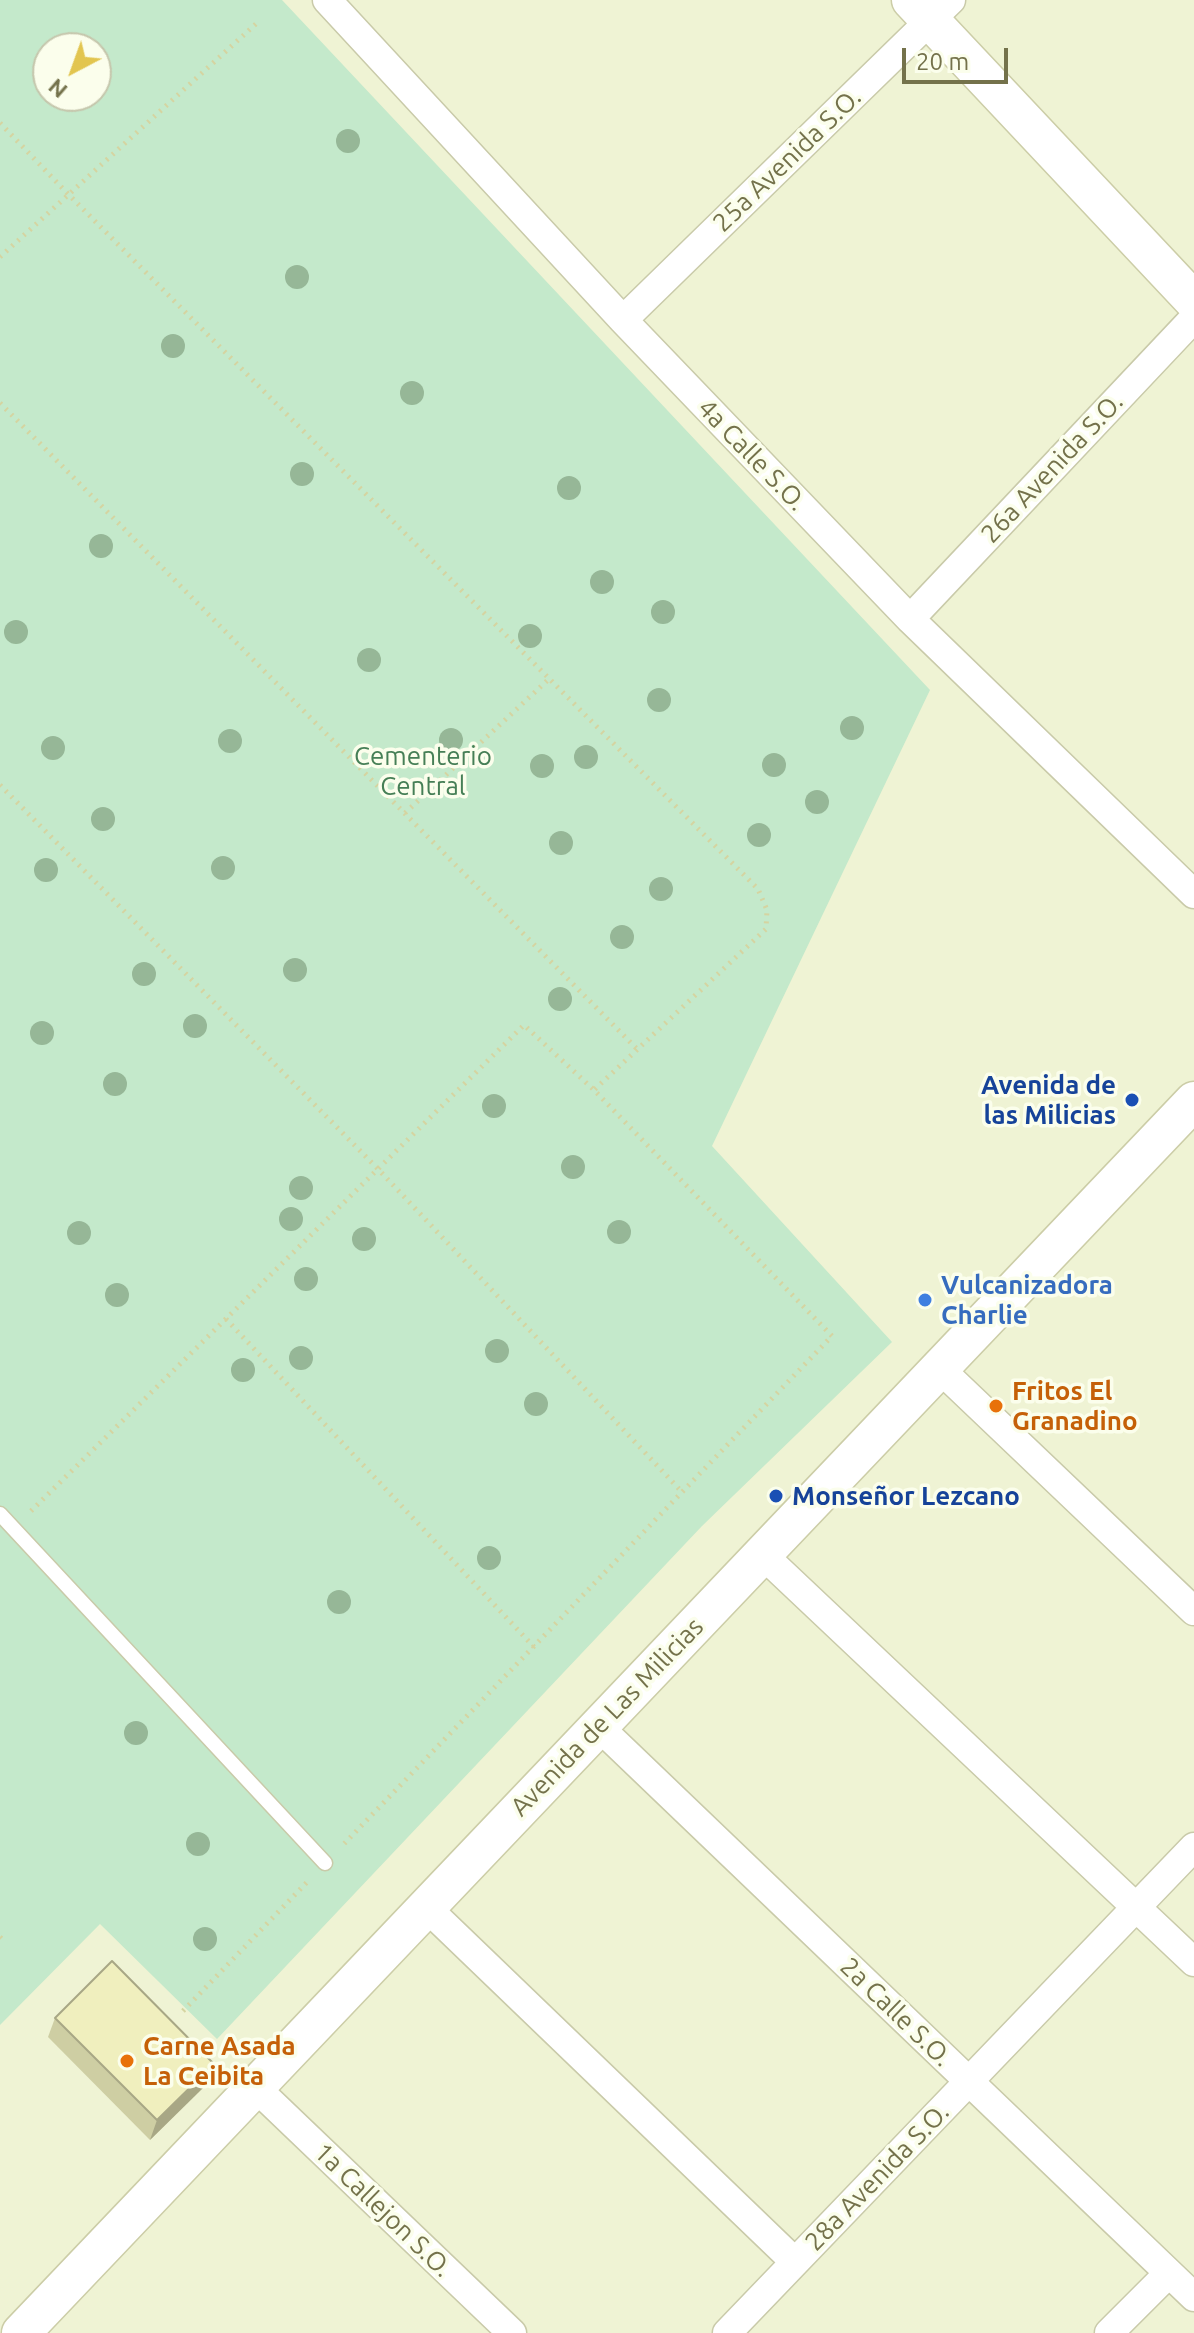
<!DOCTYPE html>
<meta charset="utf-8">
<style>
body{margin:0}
#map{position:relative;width:1194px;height:2333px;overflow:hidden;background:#f7fce6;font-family:Ubuntu,sans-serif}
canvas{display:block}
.north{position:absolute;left:32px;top:32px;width:80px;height:80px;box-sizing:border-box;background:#fbfeec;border:2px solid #c5c6ac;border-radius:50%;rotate:221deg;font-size:22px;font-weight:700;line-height:32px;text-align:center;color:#74724b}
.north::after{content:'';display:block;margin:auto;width:28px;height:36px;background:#e2c54f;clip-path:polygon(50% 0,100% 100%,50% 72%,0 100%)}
.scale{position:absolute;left:902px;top:48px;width:106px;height:36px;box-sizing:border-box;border:4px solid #74724b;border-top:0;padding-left:10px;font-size:24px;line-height:28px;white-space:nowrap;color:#74724b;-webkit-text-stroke:6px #fbfeec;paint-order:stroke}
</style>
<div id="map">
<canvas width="1194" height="2333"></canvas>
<div class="north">N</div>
<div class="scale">20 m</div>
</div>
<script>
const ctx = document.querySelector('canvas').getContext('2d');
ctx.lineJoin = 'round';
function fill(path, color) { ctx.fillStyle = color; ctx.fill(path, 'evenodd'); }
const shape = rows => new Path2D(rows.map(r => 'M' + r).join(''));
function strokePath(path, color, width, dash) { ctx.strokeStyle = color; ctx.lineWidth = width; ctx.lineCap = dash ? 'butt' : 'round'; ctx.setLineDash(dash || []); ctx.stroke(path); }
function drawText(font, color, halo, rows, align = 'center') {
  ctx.font = font + ' Ubuntu,sans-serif'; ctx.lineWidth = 7; ctx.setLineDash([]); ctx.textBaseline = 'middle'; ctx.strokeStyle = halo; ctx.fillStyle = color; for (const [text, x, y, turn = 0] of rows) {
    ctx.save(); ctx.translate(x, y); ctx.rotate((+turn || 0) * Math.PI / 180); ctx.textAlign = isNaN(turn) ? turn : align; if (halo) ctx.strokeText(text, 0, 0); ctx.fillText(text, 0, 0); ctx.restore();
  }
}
const residential = shape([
 [0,0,1194,0,1194,2333,0,2333],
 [48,48,96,48,96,96,48,96]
]);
const green = shape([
 [0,0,282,0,930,690,712,1146,892,1342,702,1526,217,2039,100,1924,0,2025],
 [48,48,96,48,96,96,48,96]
]);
const path = shape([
 [0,123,69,195,758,889,767,910,766,929,594,1090],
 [0,257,258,22],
 [0,403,638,1050],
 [0,785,378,1169,682,1492],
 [405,813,550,678],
 [226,1319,534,1647],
 [31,1511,524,1025,594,1090,832,1336,342,1846],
 [0,1937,4,1941],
 [183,2011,310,1879]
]);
const lane = shape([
 [0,1514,325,1863]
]);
const street = shape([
 [327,0,623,320,910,619,1194,894],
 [623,320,951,0],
 [910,619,1194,318],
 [939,1368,1194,1611],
 [762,1554,1194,1962],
 [598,1726,1194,2297],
 [426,1907,795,2262],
 [255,2087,512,2333],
 [727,2333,1194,1847],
 [1109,2333,1169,2273]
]);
const secondary = shape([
 [911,0,1194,301],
 [21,2333,1194,1101]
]);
const trees = [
 [348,141],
 [297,277],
 [173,346],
 [412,393],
 [302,474],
 [569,488],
 [101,546],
 [602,582],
 [663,612],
 [16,632],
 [530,636],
 [369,660],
 [659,700],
 [852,728],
 [451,740],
 [230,741],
 [53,748],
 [586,757],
 [774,765],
 [542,766],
 [817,802],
 [103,819],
 [759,835],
 [561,843],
 [223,868],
 [46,870],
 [661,889],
 [622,937],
 [295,970],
 [144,974],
 [560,999],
 [195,1026],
 [42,1033],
 [115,1084],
 [494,1106],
 [573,1167],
 [301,1188],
 [291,1219],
 [619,1232],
 [79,1233],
 [364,1239],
 [306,1279],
 [117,1295],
 [497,1351],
 [301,1358],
 [243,1370],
 [536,1404],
 [489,1558],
 [339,1602],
 [136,1733],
 [198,1844],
 [205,1939]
];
const wall = shape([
 [55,2018,207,2084,150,2140,48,2037]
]);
const shadedWall = shape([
 [214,2064,207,2084,150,2140,157,2120]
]);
const building = shape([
 [112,1961,214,2064,157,2120,55,2018,112,1961]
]);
const markers = [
 [1132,1100,8,"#1a4fb4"],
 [925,1300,8,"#3f7fe0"],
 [996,1406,8,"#e8710a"],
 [776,1496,8,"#1a4fb4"],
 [127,2061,8,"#e8710a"]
];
const streetNames = [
 ["25a Avenida S.O.",787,160,-44],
 ["4a Calle S.O.",752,455,46],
 ["26a Avenida S.O.",1052,468,-47],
 ["Avenida de Las Milicias",607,1717,-46],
 ["2a Calle S.O.",896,2012,44],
 ["28a Avenida S.O.",877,2177,-46],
 ["1a Callejon S.O.",383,2210,44]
];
const parkNames = [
 ["Cementerio",423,756],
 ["Central",423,786]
];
const transitNames = [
 ["Avenida de",1116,1085],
 ["las Milicias",1116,1115],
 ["Monseñor Lezcano",792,1496,"left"]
];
const shopNames = [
 ["Vulcanizadora",941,1285],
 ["Charlie",941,1315]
];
const foodNames = [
 ["Fritos El",1012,1391],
 ["Granadino",1012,1421],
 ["Carne Asada",143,2046],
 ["La Ceibita",143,2076]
];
fill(residential, '#eff3d4');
fill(green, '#c4e9cb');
strokePath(lane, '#c9caa9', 17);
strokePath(street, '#c9caa9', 31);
strokePath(secondary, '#cccda7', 41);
strokePath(path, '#d5d4a1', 5, [2, 6]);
strokePath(lane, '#fff', 14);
strokePath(street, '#fff', 28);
strokePath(secondary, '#fff', 38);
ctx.fillStyle = '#96b797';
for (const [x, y] of trees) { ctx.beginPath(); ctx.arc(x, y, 12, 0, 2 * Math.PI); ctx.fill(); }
fill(wall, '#cecea3');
fill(shadedWall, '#a8a785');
fill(building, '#f0efbe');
strokePath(building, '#a8a785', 2);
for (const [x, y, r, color] of markers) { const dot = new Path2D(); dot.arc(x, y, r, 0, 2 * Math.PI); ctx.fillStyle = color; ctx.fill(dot); strokePath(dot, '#fbfeec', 3); }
drawText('26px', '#74724b', '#fbfeec', streetNames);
drawText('26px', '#467f56', '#fbfeec', parkNames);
drawText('bold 26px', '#164399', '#fbfeec', transitNames, 'right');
drawText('bold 26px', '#366cbe', '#fbfeec', shopNames, 'left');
drawText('bold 26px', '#c56008', '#fbfeec', foodNames, 'left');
</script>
